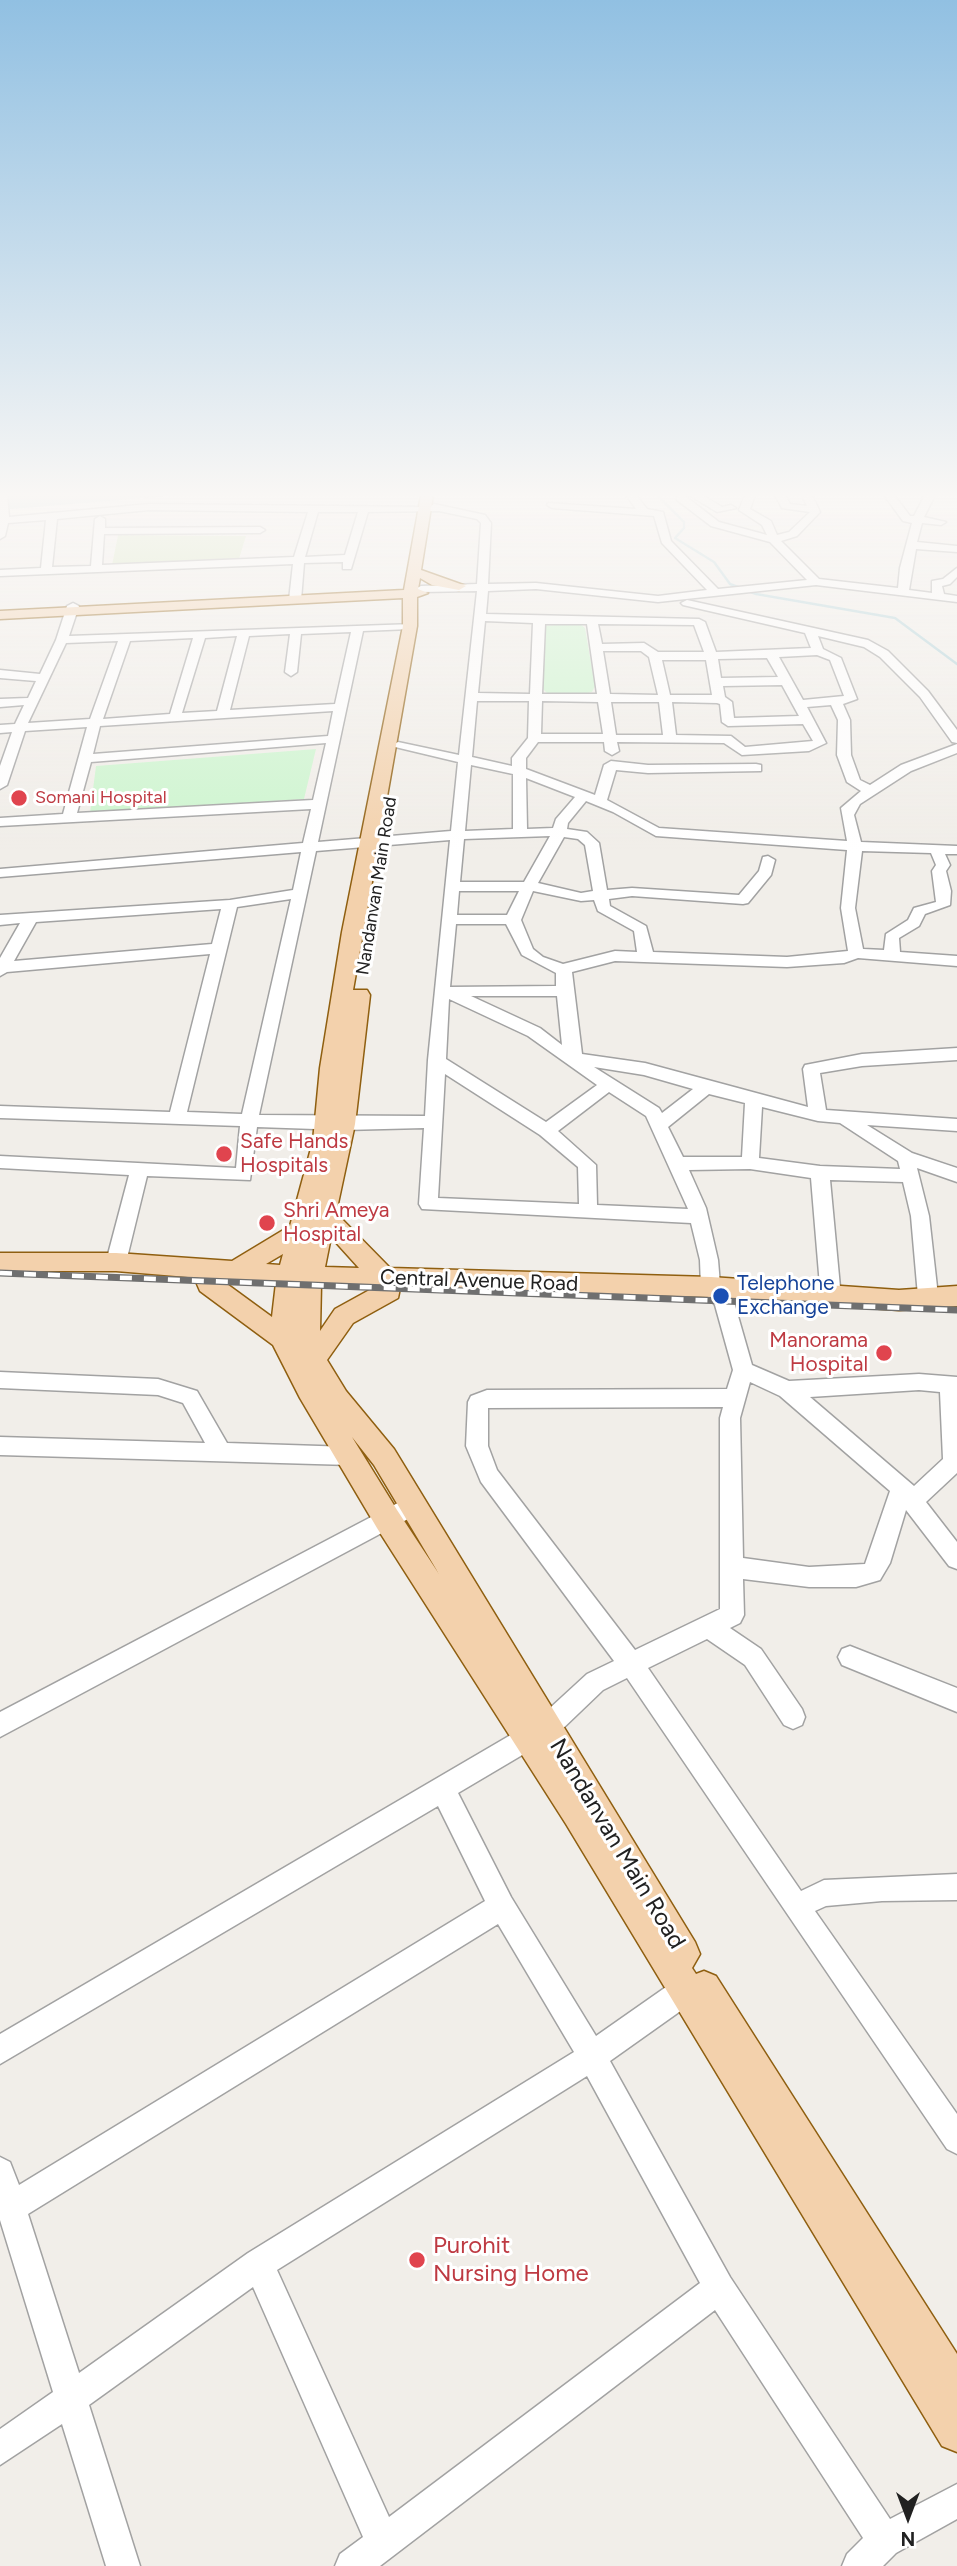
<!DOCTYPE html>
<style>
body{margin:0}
#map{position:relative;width:957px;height:2566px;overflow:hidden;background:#f1eee9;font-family:Figtree,sans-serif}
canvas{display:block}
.north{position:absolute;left:873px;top:2482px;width:70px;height:70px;-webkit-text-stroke:5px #fff;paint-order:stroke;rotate:180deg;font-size:19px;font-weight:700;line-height:28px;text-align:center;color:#212121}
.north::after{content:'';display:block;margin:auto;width:24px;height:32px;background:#212121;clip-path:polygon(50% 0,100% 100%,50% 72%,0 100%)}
</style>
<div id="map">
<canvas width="957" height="2566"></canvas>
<div class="north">N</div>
</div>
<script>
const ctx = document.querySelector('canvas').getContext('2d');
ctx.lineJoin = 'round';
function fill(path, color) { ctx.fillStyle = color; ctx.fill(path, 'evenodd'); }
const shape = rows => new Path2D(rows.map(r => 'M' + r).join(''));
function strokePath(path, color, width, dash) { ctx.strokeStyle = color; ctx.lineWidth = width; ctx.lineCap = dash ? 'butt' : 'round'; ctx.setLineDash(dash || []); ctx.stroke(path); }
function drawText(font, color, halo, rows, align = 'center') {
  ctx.font = font + ' Figtree,sans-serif'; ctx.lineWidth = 6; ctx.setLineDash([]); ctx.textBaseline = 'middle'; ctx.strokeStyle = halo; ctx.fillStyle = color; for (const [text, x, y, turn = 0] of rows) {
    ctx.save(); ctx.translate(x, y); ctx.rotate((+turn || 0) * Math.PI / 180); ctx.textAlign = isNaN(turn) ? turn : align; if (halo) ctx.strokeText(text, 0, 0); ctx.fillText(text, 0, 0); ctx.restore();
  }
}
const grass = shape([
 [118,535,246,536,239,559,112,565]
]);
const park = shape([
 [579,623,585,628,595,686,592,692,583,694,547,693,541,687,544,626],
 [316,749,304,799,90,813,96,766]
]);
const water = shape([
 [0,495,180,495,0,510]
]);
const stream = shape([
 [657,495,684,522,684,528,675,538,714,562,730,584,756,594,895,618,957,664]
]);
const minor = shape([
 [0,495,7,495,9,517,149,504,429,507,434,504,485,515,491,523,488,584,536,583,658,596,707,590,662,543,654,516,552,508,547,505,548,503,636,509,626,495,636,495,647,509,663,512,671,541,718,589,807,580,770,542,711,526,677,500,677,496,685,496,719,522,767,535,762,525,739,510,745,495,755,495,750,509,771,521,777,535,789,532,810,512,782,508,775,495,785,495,790,504,807,506,802,495,812,495,820,512,797,536,781,541,819,579,898,588,900,568,912,523,903,521,884,495,894,495,910,516,914,516,925,495,935,495,924,517,946,522,941,525,922,523,917,542,957,546,957,552,916,549,909,590,932,593,932,581,943,579,957,568,957,577,950,584,942,586,944,594,957,596,957,602,816,585,658,602,536,589,488,591,486,614,699,619,705,622,716,652,811,648,805,633,683,605,681,603,687,600,868,640,888,651,928,691,957,730,957,743,952,742,920,697,880,657,864,647,818,636,823,649,841,658,857,699,843,704,850,720,851,755,860,780,870,785,901,765,957,744,957,753,911,771,860,804,854,815,861,842,957,846,957,854,945,854,950,865,946,871,951,891,950,905,925,914,919,926,899,938,900,952,957,956,957,966,858,958,844,963,787,967,615,961,572,972,582,1054,645,1063,808,1107,803,1069,805,1065,862,1054,957,1048,957,1060,862,1066,820,1073,826,1110,957,1119,957,1131,867,1125,912,1153,957,1168,957,1182,917,1168,929,1216,938,1296,935,1301,921,1301,918,1296,911,1216,903,1182,830,1180,841,1298,838,1303,831,1306,824,1303,821,1298,811,1178,750,1169,689,1170,706,1208,718,1260,720,1285,734,1302,752,1365,789,1381,919,1374,957,1377,957,1473,926,1502,957,1542,957,1569,949,1566,906,1510,890,1563,880,1580,856,1587,809,1587,743,1579,744,1615,740,1623,730,1628,761,1649,802,1709,805,1717,802,1725,793,1729,784,1725,745,1665,707,1639,648,1668,801,1891,824,1880,957,1874,957,1900,882,1901,826,1906,815,1911,957,2114,957,2154,947,2149,627,1678,603,1690,556,1735,458,1793,511,1897,596,2036,676,1980,686,1976,696,1980,700,1990,696,2000,610,2061,730,2277,890,2519,957,2484,957,2519,896,2553,883,2566,842,2566,847,2554,863,2538,715,2310,380,2566,335,2566,340,2554,363,2537,253,2287,89,2405,140,2566,106,2566,62,2424,0,2465,0,2429,53,2392,0,2220,0,2157,10,2162,19,2185,485,1901,438,1806,0,2064,0,2034,538,1719,587,1674,614,1661,481,1482,466,1446,468,1402,471,1396,487,1390,727,1389,733,1370,715,1305,701,1287,700,1260,691,1223,422,1209,419,1204,424,1128,344,1130,257,1127,250,1180,147,1176,126,1262,116,1269,106,1262,129,1175,0,1168,0,1156,236,1168,240,1126,0,1118,0,1106,170,1112,210,954,7,972,0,976,0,958,20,923,0,925,0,915,230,900,293,890,301,852,0,877,0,869,303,843,311,809,0,826,0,818,63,814,87,727,25,731,7,785,0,789,0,766,12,732,0,733,0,725,15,724,24,705,0,707,0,699,28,698,36,681,0,678,0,670,40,674,56,640,67,606,73,603,79,606,69,636,414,624,414,628,410,629,363,631,318,842,451,831,458,762,391,746,398,742,459,755,477,591,421,592,415,589,421,586,477,584,481,523,477,519,439,511,368,512,351,569,343,569,343,562,304,563,301,600,295,603,289,600,293,564,0,576,0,570,41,568,46,520,8,523,5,536,0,539,0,495],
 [149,510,308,512,294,557,102,565,104,534,260,533,265,530,260,527,105,528,105,519,100,516,95,519,91,566,52,567,57,519,149,510],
 [318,512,358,512,345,555,305,557,318,512],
 [485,621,533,623,530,694,478,693,485,621],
 [545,624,587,624,597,694,542,694,545,624],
 [598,624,694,625,704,652,658,652,644,643,602,644,598,624],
 [351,632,335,704,230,710,249,636,290,634,285,672,291,676,297,672,301,634,351,632],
 [237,636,217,711,182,713,205,638,237,636],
 [193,638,170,714,103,719,130,641,193,638],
 [118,641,90,719,28,723,66,643,118,641],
 [603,651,641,651,649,657,658,695,610,694,603,651],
 [817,655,830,660,844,696,803,700,779,657,817,655],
 [767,658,778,677,721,678,718,659,767,658],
 [662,660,706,660,712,695,670,695,662,660],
 [782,685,799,716,734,718,732,702,725,697,723,686,782,685],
 [477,701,529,701,528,738,512,758,512,766,472,757,477,701],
 [542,701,598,702,603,734,541,734,542,701],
 [611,702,659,702,663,735,616,735,611,702],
 [672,702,717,703,720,704,722,722,728,726,803,724,813,741,745,747,731,736,676,735,672,702],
 [831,705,838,720,837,755,847,782,861,791,841,808,847,841,659,828,607,800,616,770,648,773,761,771,761,765,756,764,648,765,611,761,604,765,595,795,526,769,526,758,538,742,604,742,605,751,612,755,619,751,617,742,724,743,742,755,809,751,826,743,807,707,831,705],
 [333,711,328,736,93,754,100,726,333,711],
 [326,743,313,800,77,813,91,762,326,743],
 [471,765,513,774,513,829,465,831,471,765],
 [526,778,575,797,556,819,553,828,527,829,526,778],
 [586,801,613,812,656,836,847,850,841,908,848,951,787,957,653,952,646,926,610,906,609,899,632,896,743,904,748,903,771,875,775,860,768,856,763,857,759,871,739,895,632,888,607,890,599,843,587,832,567,829,568,823,586,801],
 [550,836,524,882,460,882,464,839,550,836],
 [564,837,578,839,585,845,593,891,581,893,538,883,564,837],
 [450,840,428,1060,425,1116,259,1115,316,851,450,840],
 [862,851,931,853,936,865,932,871,936,902,914,908,908,920,886,934,884,950,863,949,855,908,862,851],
 [459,891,519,891,507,915,457,915,459,891],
 [533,891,581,901,594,900,598,911,634,931,637,952,615,951,563,964,543,957,533,949,521,920,533,891],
 [291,899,242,1114,187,1112,237,907,291,899],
 [221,909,212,944,14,961,36,922,221,909],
 [456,924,506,924,522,955,556,973,556,986,450,987,456,924],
 [471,996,557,996,562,1045,540,1028,471,996],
 [449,999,528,1036,597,1085,546,1122,446,1059,449,999],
 [594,1067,644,1075,693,1089,662,1113,659,1108,594,1067],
 [445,1074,540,1135,578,1167,579,1204,438,1198,445,1074],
 [609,1092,646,1116,688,1209,597,1205,596,1165,558,1131,609,1092],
 [709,1094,745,1103,742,1157,683,1157,668,1127,709,1094],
 [762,1107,818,1121,840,1123,898,1161,900,1169,820,1166,759,1158,762,1107],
 [750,1382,780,1396,890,1491,865,1564,809,1567,743,1558,740,1418,750,1382],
 [919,1390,940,1392,943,1459,914,1486,810,1397,919,1390],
 [723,1407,720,1418,720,1609,635,1650,497,1470,488,1446,488,1408,723,1407],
 [498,1924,574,2052,248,2253,79,2373,28,2214,498,1924],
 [587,2076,700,2283,389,2517,277,2270,587,2076],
 [689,495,702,495,722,507,731,505,736,508,717,512,689,495],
 [0,1372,158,1379,197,1391,227,1443,350,1447,358,1450,361,1456,358,1462,350,1465,0,1455,0,1437,205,1443,183,1403,158,1395,0,1388,0,1372],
 [413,1495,421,1498,424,1505,421,1512,0,1737,0,1712,413,1495],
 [850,1646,957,1688,957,1712,842,1665,838,1657,842,1649,850,1646]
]);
const major = shape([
 [421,495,433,495,421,570,466,586,459,590,432,585,420,578,418,589,428,593,417,597,417,626,353,990,367,990,370,995,355,1124,336,1213,390,1268,711,1277,899,1290,957,1286,957,1306,899,1310,711,1297,400,1288,398,1298,353,1323,327,1360,346,1391,394,1449,695,1942,700,1954,692,1968,696,1974,704,1971,716,1976,957,2354,957,2452,942,2446,566,1824,377,1528,300,1398,273,1345,200,1291,197,1284,200,1278,116,1271,0,1271,0,1253,116,1253,232,1261,290,1226,313,1141,320,1068,342,932,403,626,403,598,0,619,0,611,404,590,421,495],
 [331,1237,359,1268,325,1267,331,1237],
 [283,1254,280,1265,266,1264,283,1254],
 [220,1279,276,1283,272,1317,220,1279],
 [321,1285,375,1287,335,1309,320,1331,321,1285],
 [352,1437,374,1465,439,1574,397,1510,352,1437]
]);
const rail = shape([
 [0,1273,957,1310]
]);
const markers = [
 [19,798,9,"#e0444e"],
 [224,1154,9,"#e0444e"],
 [267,1223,9,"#e0444e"],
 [721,1296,9,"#1a4fb4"],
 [884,1353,9,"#e0444e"],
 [417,2260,9,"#e0444e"]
];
const farHealthnames = [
 ["Somani Hospital",35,798]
];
const farStreetnames = [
 ["Nandanvan Main Road",377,886,-81]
];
const healthNames = [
 ["Safe Hands",240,1142],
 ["Hospitals",240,1166],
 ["Shri Ameya",283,1211],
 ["Hospital",283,1235],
 ["Manorama",868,1341,"right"],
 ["Hospital",868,1365,"right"]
];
const streetNames = [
 ["Central Avenue Road",479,1281,2]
];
const transitNames = [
 ["Telephone",737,1284],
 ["Exchange",737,1308]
];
const nearStreetnames = [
 ["Nandanvan Main Road",617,1844,59]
];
const nearHealthnames = [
 ["Purohit",433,2246],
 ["Nursing Home",433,2274]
];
fill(grass, '#cfe5b5');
fill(park, '#ccf5ce');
fill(water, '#afd2d9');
strokePath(stream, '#afd2d9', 2.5);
strokePath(minor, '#a2a2a2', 3);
strokePath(major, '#8f5f10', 3);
fill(minor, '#fff');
fill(major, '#f3d1ac');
strokePath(rail, '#6f6f6f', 7);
strokePath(rail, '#fff', 4.5, [12]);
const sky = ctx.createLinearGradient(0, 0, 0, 854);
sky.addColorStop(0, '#91c0e2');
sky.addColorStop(0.58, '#f9f7f5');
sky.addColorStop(1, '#f9f7f500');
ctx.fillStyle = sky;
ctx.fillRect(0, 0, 957, 854);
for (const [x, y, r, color] of markers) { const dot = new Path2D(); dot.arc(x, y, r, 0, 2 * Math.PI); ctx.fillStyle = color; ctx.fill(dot); strokePath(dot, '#fff', 2.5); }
drawText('18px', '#be3a42', '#fff', farHealthnames, 'left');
drawText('18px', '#212121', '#fff', farStreetnames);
drawText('21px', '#be3a42', '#fff', healthNames, 'left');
drawText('21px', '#212121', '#fff', streetNames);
drawText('21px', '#164399', '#fff', transitNames, 'left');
drawText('24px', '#212121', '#fff', nearStreetnames);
drawText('24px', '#be3a42', '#fff', nearHealthnames, 'left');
</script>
